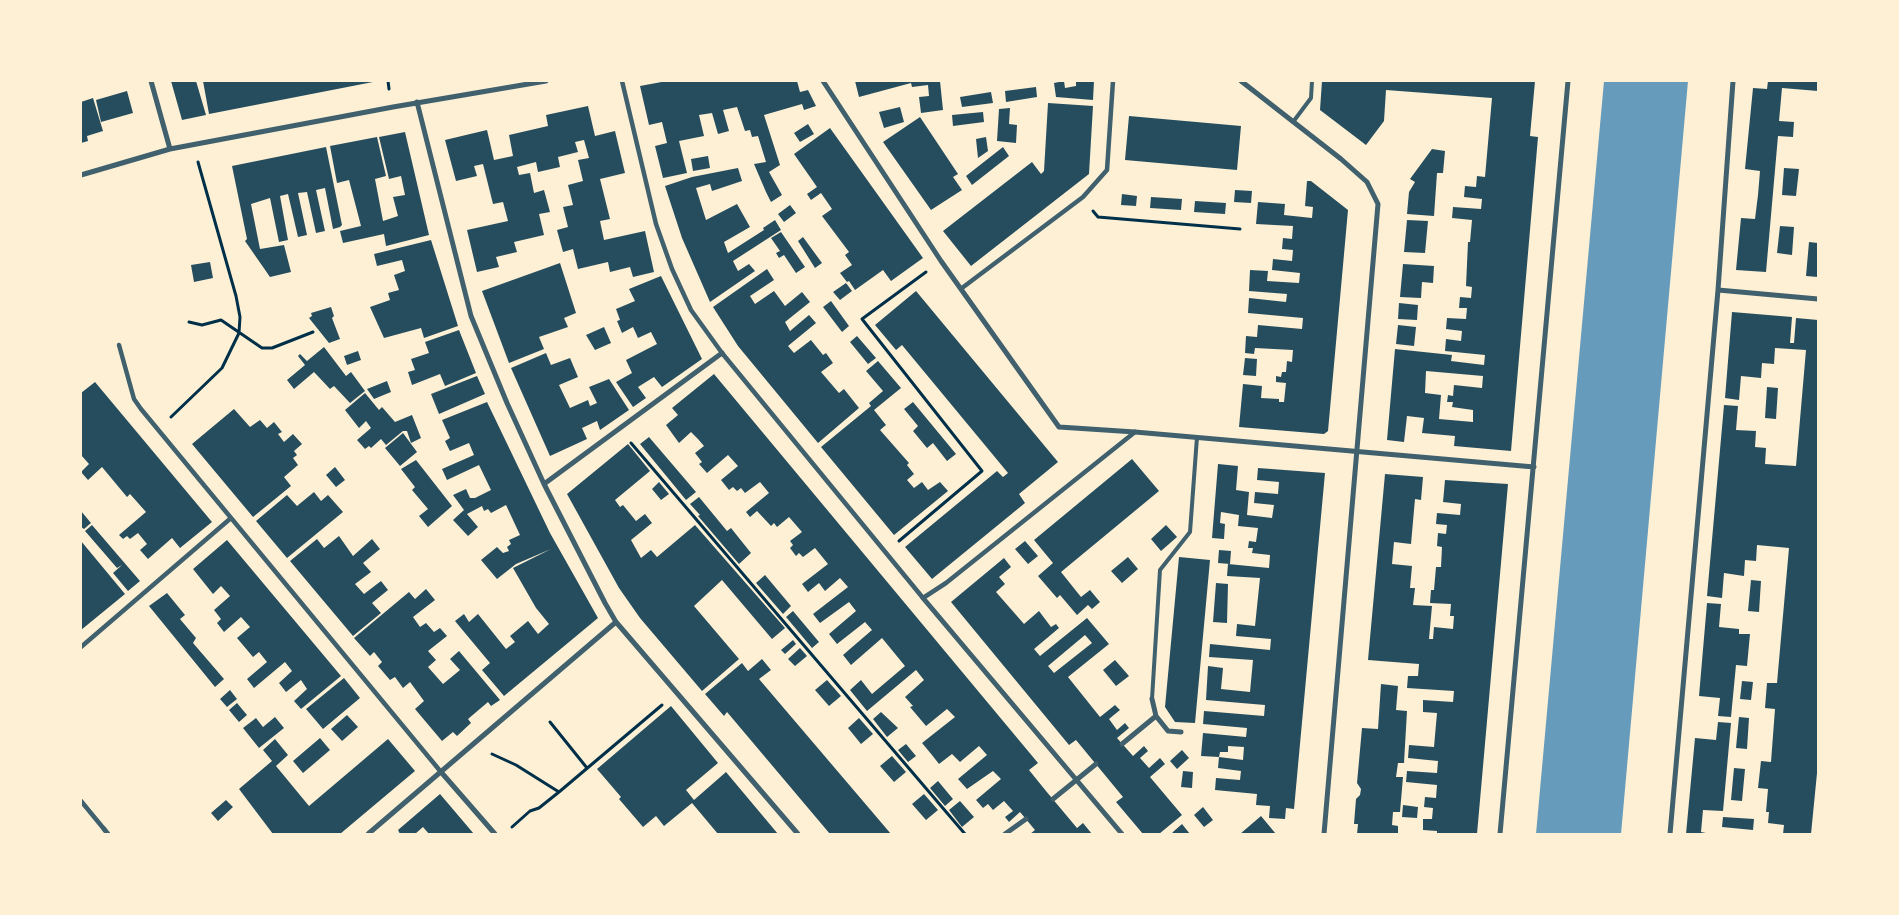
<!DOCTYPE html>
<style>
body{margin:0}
#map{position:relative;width:1899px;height:915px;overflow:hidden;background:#fdf0d5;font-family:Commissioner,sans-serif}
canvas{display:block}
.frame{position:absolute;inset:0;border:82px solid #fdf0d5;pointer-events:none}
</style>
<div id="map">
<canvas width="1899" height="915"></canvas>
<div class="frame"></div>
</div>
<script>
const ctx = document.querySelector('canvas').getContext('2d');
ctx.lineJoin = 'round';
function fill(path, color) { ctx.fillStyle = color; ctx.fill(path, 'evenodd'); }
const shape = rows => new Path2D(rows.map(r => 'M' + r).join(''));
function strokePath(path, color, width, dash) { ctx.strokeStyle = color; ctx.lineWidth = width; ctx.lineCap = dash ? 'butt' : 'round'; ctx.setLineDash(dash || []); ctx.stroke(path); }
const water = shape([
 [1604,81,1688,81,1621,834,1536,834]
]);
const building = shape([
 [171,81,196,81,206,115,182,120],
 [203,81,373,81,373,82,209,114],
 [667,81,797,81,800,92,808,90,816,106,804,110,802,104,764,115,780,165,769,172,782,195,771,202,766,192,754,164,766,162,758,136,752,137,750,130,745,131,737,107,723,110,729,131,718,134,712,113,699,115,704,136,679,141,687,173,663,178,655,146,667,143,662,122,649,125,640,86],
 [855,81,940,81,943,110,921,113,919,97,929,96,928,85,912,87,911,83,859,97],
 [1064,81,1065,88,1076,86,1076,81,1094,81,1093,100,1056,97,1054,83],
 [1322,81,1535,81,1530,136,1538,137,1511,451,1454,446,1455,436,1422,433,1424,418,1407,416,1404,442,1387,440,1395,349,1452,355,1451,361,1484,365,1485,355,1445,351,1446,339,1461,341,1462,331,1446,329,1447,318,1466,319,1467,308,1459,308,1460,297,1471,298,1472,287,1466,286,1468,242,1470,242,1472,220,1452,218,1453,207,1481,209,1482,199,1464,197,1465,186,1476,187,1477,176,1485,177,1492,98,1386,90,1384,121,1366,145,1320,110],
 [1426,371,1483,376,1482,388,1454,385,1453,396,1448,395,1447,402,1453,402,1452,407,1473,410,1473,422,1439,419,1441,395,1425,393],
 [1768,81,1818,81,1818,91,1782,88,1779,121,1794,122,1793,137,1778,136,1766,272,1736,270,1741,218,1755,219,1758,195,1760,171,1745,169,1753,88,1767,89],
 [1036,87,1037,97,1006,102,1005,91],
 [127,91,133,113,101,122,96,100],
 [991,92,993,103,962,107,960,97],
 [93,98,103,131,87,136,88,141,81,143,81,102],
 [1048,103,1093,106,1089,174,971,266,943,231,1032,162,1041,174,1044,171],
 [588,106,595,136,615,131,625,173,600,179,610,219,600,221,604,240,645,231,654,272,633,277,630,267,610,272,608,262,578,269,573,249,563,252,557,230,568,227,563,207,573,205,568,185,583,181,578,160,589,158,584,140,575,142,578,152,558,157,560,167,538,172,536,162,517,167,519,175,530,173,534,193,544,190,550,212,539,214,544,235,514,242,517,252,496,257,499,267,477,272,467,230,508,221,503,202,493,204,483,164,474,166,477,176,456,181,445,140,487,130,494,160,513,156,509,135,548,126,546,115],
 [900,107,904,122,884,128,879,112],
 [1010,108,1009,124,1017,125,1016,143,997,141,999,109],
 [983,112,984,122,953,126,952,115],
 [1129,116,1241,126,1237,170,1125,160],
 [920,117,958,174,953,177,962,190,931,210,883,142],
 [808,124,814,134,800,142,794,133],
 [830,128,923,258,891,281,883,270,855,290,849,281,847,282,840,273,852,265,845,255,849,252,822,216,832,209,821,193,811,200,807,194,817,187,794,154],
 [405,132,429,235,386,246,384,234,343,243,340,231,361,226,349,180,337,183,330,146,377,137,386,176,375,179,383,221,398,216,393,197,405,195,401,176,389,179,379,137],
 [986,137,988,151,978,158,976,139],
 [326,147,342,225,340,227,333,229,325,188,316,190,325,231,316,233,307,192,298,193,307,235,298,237,288,194,280,196,288,240,279,242,270,198,251,204,260,249,284,245,291,272,270,277,245,241,247,239,232,166],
 [1003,147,1009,156,972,185,966,176],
 [1432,149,1445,151,1443,173,1437,173,1434,216,1407,214,1409,192,1415,182,1410,179],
 [708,156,710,168,693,171,691,159],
 [738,168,742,181,712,191,710,184,696,188,706,220,737,204,750,227,724,242,728,253,764,230,763,228,775,220,781,230,733,261,738,271,749,264,755,271,710,302,682,238,665,186,692,177],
 [1784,168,1799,169,1796,196,1782,195],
 [1307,181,1311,181,1348,210,1328,431,1324,434,1239,427,1243,384,1262,386,1261,398,1279,399,1279,402,1284,402,1286,383,1276,382,1276,376,1281,377,1282,372,1286,372,1287,361,1292,362,1293,350,1255,348,1254,354,1245,353,1246,336,1257,337,1258,325,1302,329,1303,318,1248,313,1249,298,1286,302,1287,294,1249,291,1250,270,1268,271,1267,281,1299,283,1300,273,1272,270,1273,259,1292,261,1293,250,1282,249,1283,238,1292,239,1293,226,1256,224,1258,202,1285,204,1284,215,1312,218,1313,207,1305,206],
 [1235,190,1252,191,1251,203,1234,202],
 [1122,194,1137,196,1136,206,1121,205],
 [1151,197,1182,199,1181,210,1150,208],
 [1195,201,1226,203,1225,214,1194,212],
 [790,205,796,213,784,222,778,214],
 [1407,220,1428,221,1425,253,1404,252],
 [1780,226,1794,227,1792,255,1777,253],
 [781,232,805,267,796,273,784,255,779,258,776,253,780,251,771,238],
 [803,237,822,263,815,268,798,241],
 [431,240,458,326,424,338,421,328,384,338,370,307,390,300,388,293,399,290,394,275,405,271,402,260,377,266,374,254],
 [1809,242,1818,243,1818,277,1806,276],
 [210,262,213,278,194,282,191,265],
 [560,263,576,313,564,318,568,327,539,337,544,349,509,363,482,291],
 [1403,264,1434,266,1433,283,1422,282,1421,298,1400,297],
 [767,269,774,280,750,296,755,304,774,291,785,306,802,292,810,302,785,322,790,331,809,315,816,323,788,346,794,353,811,340,823,355,826,353,833,363,821,372,839,393,844,389,859,408,818,443,738,346,713,307],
 [661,276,702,359,662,387,654,377,638,387,646,398,633,407,616,382,632,373,626,360,657,344,651,332,638,338,633,327,622,333,617,321,620,320,616,309,635,301,629,289],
 [846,283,852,291,840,300,833,292],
 [916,291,1058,462,1019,494,1025,503,932,579,905,547,997,471,1003,477,1008,473,902,345,896,350,875,325],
 [831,301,849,326,842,332,823,307],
 [1399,303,1418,305,1417,320,1398,319],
 [331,307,334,316,332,318,340,339,329,343,309,318,312,316,311,313],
 [1732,312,1792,317,1790,343,1794,343,1796,318,1818,320,1818,763,1811,834,1783,834,1784,825,1768,823,1769,812,1766,812,1768,789,1758,788,1761,761,1771,762,1775,709,1765,708,1767,683,1777,683,1789,548,1757,545,1756,561,1745,560,1744,576,1724,573,1722,598,1707,596,1724,405,1738,406,1736,430,1756,431,1755,447,1766,448,1765,464,1796,466,1806,350,1775,348,1774,364,1762,363,1761,378,1741,376,1739,400,1725,398],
 [1398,325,1416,327,1414,346,1396,344],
 [604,327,611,343,595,350,586,335],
 [459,330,476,373,445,386,440,374,412,385,408,372,415,370,411,359,429,353,425,342],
 [857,336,876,358,868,364,850,342],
 [324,347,346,376,351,372,365,391,350,403,334,386,330,389,314,372,294,389,287,380,305,365,298,356,300,354,307,361],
 [358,351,361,360,347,365,344,356],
 [546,353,551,365,570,358,578,377,559,385,570,408,588,400,590,406,597,403,589,387,609,379,629,410,600,430,597,421,582,428,587,439,550,456,511,368],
 [1245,358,1257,359,1256,376,1243,375],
 [878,361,901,388,874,410,886,425,880,430,909,463,907,465,914,474,907,480,914,488,922,482,928,490,940,482,948,491,894,535,821,447,871,406,869,403,883,391,866,371],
 [714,374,1038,763,1029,770,1046,791,1077,828,1083,823,1092,834,1030,834,1035,830,1020,812,1009,822,1005,817,1013,811,1004,801,993,810,988,804,983,808,976,800,1001,779,993,771,967,789,958,779,987,755,979,746,960,762,952,754,939,764,932,755,922,743,955,717,947,709,926,726,910,707,913,706,905,697,924,680,916,670,867,711,850,690,861,680,872,694,905,666,882,638,851,665,843,655,872,630,865,622,837,644,829,634,856,611,849,602,820,623,813,614,848,587,840,578,825,591,819,583,808,592,802,584,828,564,815,548,803,557,799,553,796,556,790,548,793,545,790,541,802,532,789,517,777,527,774,523,771,526,757,511,750,517,746,512,769,493,760,482,745,493,741,488,737,491,733,487,729,490,721,480,738,466,728,455,707,473,699,464,702,462,695,453,704,446,698,439,691,432,679,443,666,425,678,415,672,408],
 [477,376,485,394,439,414,431,394],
 [387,381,391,392,374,399,367,389],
 [95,382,212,522,180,548,172,538,148,559,140,550,147,544,138,533,130,539,127,536,123,539,119,535,146,512,130,494,127,497,102,467,88,480,81,472,89,464,81,455,81,393],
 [1767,387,1778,388,1776,419,1765,418],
 [365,393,379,410,382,407,395,422,412,415,421,438,411,443,407,431,403,431,386,445,381,439,371,448,369,446,365,449,357,440,371,428,366,421,359,428,345,410],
 [487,402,550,533,598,618,504,696,482,670,490,663,455,621,464,614,469,622,478,614,506,649,515,642,510,636,528,621,538,634,549,624,536,608,513,568,551,549,516,564,497,579,481,560,497,547,503,553,509,551,507,547,511,544,509,540,520,535,506,505,491,513,488,509,484,511,482,506,467,514,478,527,468,536,453,520,464,510,453,495,466,489,470,498,475,498,491,490,479,465,447,480,442,469,474,455,469,443,450,451,445,441,450,438,442,420],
 [913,402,956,454,947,461,933,443,927,448,913,431,918,426,904,409],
 [234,409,250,427,260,420,267,428,274,422,282,432,278,434,284,442,293,434,302,444,294,451,297,455,293,458,298,465,284,477,291,486,253,517,192,444],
 [403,433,417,452,400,466,385,448],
 [649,437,696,492,686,500,640,444],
 [628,444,650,471,615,500,620,507,623,505,636,521,645,514,652,523,631,540,641,558,651,550,657,557,695,525,785,628,772,639,722,580,694,606,739,659,702,691,640,618,619,588,567,494],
 [1132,459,1159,491,1061,572,1081,597,1090,590,1100,602,1092,609,1088,605,1077,615,1060,595,1057,598,1038,576,1053,563,1034,540],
 [416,460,452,506,428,527,419,516,428,509,412,490,415,487,401,469],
 [1218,464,1238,466,1236,490,1249,492,1247,515,1272,518,1274,505,1254,503,1255,492,1278,494,1279,482,1257,480,1258,468,1325,473,1294,809,1286,808,1285,819,1269,818,1270,806,1256,805,1257,794,1215,790,1216,778,1240,780,1241,771,1218,768,1219,757,1201,756,1203,733,1246,737,1247,728,1203,724,1204,711,1264,716,1265,705,1206,700,1208,666,1223,668,1221,689,1250,692,1253,660,1209,657,1210,644,1270,650,1271,639,1236,636,1237,624,1255,626,1260,578,1227,576,1228,564,1269,568,1270,555,1252,553,1253,548,1248,548,1249,541,1256,542,1258,528,1238,526,1239,515,1221,512,1220,523,1225,524,1224,539,1212,538],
 [1228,746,1244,747,1243,760,1219,757,1220,752,1228,752],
 [335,467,345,480,336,487,326,475],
 [1385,474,1423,477,1421,500,1415,499,1411,544,1394,542,1392,564,1412,566,1410,588,1415,588,1413,605,1432,606,1429,639,1433,639,1434,627,1453,629,1454,616,1450,616,1451,604,1430,603,1431,590,1434,590,1436,567,1441,567,1442,547,1437,546,1438,533,1446,534,1447,525,1436,524,1437,513,1460,515,1461,504,1443,502,1445,480,1508,484,1477,834,1437,834,1437,831,1423,830,1423,819,1432,819,1433,808,1424,807,1425,797,1436,798,1437,785,1406,782,1407,771,1437,773,1438,761,1408,758,1409,745,1434,747,1437,713,1423,712,1423,700,1453,702,1454,691,1407,688,1408,676,1418,676,1419,664,1368,660],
 [659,482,669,494,661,500,652,489],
 [314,492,321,501,328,495,343,512,287,558,256,521,287,495,297,506],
 [699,497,727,531,731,528,751,553,739,564,698,516,700,515,690,504],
 [81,511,91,523,84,529,81,527],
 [92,525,140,581,128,591,113,573,122,565,117,568,85,531],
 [1166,525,1177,537,1161,551,1151,539],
 [339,536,353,556,372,539,380,549,363,563,371,572,355,584,364,594,381,581,388,590,372,603,381,613,353,636,290,561,317,539,324,548],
 [227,540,341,676,301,709,294,701,307,689,301,680,286,692,279,683,292,671,285,662,254,688,247,679,267,662,259,652,253,657,237,638,250,627,241,617,224,632,217,623,221,619,214,610,230,596,221,586,213,594,193,569],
 [81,541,125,594,81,630],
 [1025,541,1038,556,1028,564,1015,549],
 [1219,550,1231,551,1230,564,1218,563],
 [1128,557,1138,569,1122,583,1111,571],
 [1179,557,1210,560,1195,723,1175,722,1165,707],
 [1004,558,1011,567,999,577,1005,584,996,592,1024,624,1039,611,1051,627,1056,624,1059,628,1034,649,1040,656,1087,618,1109,644,1068,677,1100,717,1115,705,1120,710,1109,719,1117,730,1125,723,1129,728,1117,738,1133,756,1144,746,1148,751,1140,758,1149,768,1160,758,1165,764,1150,777,1182,815,1159,834,1143,834,1116,802,1123,797,1076,740,1069,745,951,602],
 [1085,635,1092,643,1054,673,1048,666],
 [765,575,791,606,783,614,756,583],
 [1751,580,1761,581,1759,612,1748,611],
 [1216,583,1228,584,1227,623,1213,622],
 [426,589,435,600,413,617,420,627,426,623,434,632,440,628,447,636,428,651,436,660,428,667,443,684,460,670,450,659,459,651,500,700,491,706,488,702,468,719,471,723,457,736,453,732,442,741,415,709,424,701,410,682,403,688,395,677,390,680,378,666,382,662,374,652,370,656,354,638,409,592,415,599],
 [167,593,185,615,180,619,196,638,193,643,224,679,215,687,149,606],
 [1707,603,1721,604,1719,627,1739,629,1739,634,1750,634,1747,666,1736,665,1731,717,1718,716,1720,698,1699,696],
 [793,611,819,642,812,648,786,617],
 [793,640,796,644,785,654,781,650],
 [800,648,807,656,795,666,788,659],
 [762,659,771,670,759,679,891,834,830,834,727,712,724,716,705,694,742,663,748,671],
 [1115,660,1129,676,1116,686,1103,670],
 [344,678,360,698,323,729,306,709],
 [827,680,841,696,829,706,815,690],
 [1742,681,1753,682,1751,700,1740,699],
 [1381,684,1398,686,1396,710,1407,711,1404,763,1398,763,1396,777,1403,777,1400,812,1393,812,1392,825,1398,826,1398,834,1357,834,1358,824,1354,824,1356,799,1360,795,1361,789,1357,783,1362,728,1378,729],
 [230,690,237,699,227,707,220,699],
 [237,703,247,715,239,722,229,710],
 [671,706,718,763,686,790,694,800,726,772,778,834,718,834,692,803,664,826,656,816,643,827,619,799,621,797,597,769],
 [881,712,898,728,887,737,873,719],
 [347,715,358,727,342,741,331,729],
 [275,717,284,728,259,748,243,728,256,718,263,727],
 [1739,717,1749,718,1747,749,1736,748],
 [859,718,873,734,861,744,848,728],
 [1718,722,1731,723,1723,811,1703,810,1701,832,1711,834,1686,834,1695,738,1716,740],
 [320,738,330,750,303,773,293,761],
 [275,739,288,755,276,766,309,806,388,739,415,771,340,834,273,834,239,789,272,761,263,750],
 [906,744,916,756,908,762,898,750],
 [1182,750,1189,758,1177,769,1170,761],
 [892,756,906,772,894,782,880,766],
 [1734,768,1745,769,1742,801,1731,800],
 [1183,771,1193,772,1192,788,1181,787],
 [938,781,953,799,945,806,930,788],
 [440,794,474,834,429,834,423,827,415,834,400,834,398,830],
 [924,794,938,810,926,820,912,804],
 [226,800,233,807,218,821,211,813],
 [960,801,974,817,962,827,949,810],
 [1403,805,1418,807,1417,818,1402,817],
 [1203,807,1213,820,1204,827,1194,815],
 [1261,816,1276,834,1240,834],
 [1723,817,1754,819,1753,830,1722,827],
 [1182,824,1190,834,1171,834,1174,831]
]);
const path = shape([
 [388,81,389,89],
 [1093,211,1098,217,1240,229],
 [189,322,202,325,221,320,262,348,272,348,313,332],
 [171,417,222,368,239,333,240,317,236,296,198,162],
 [631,443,965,834],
 [899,541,982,471,862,319,926,272],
 [550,722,587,768],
 [492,754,516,765,559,792,662,705],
 [512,827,530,811,539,808,559,792]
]);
const service = shape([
 [1293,122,1311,98,1312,81],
 [1152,699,1160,570,1190,532,1197,437]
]);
const pedestrian = shape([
 [622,81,656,224,672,269,691,310,722,353,923,598,946,583,1135,432],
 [962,288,1083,197,1107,170,1113,81],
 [119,345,134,399,141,409,441,772],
 [81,647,231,518],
 [81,801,104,829]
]);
const minor = shape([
 [151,81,170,149],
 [823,81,941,261,1059,427,1135,432,1534,467],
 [1241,81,1341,159,1367,182,1378,204,1324,834],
 [417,102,471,316,507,403,544,484,605,603,616,622,798,834],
 [81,175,170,149,393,107,546,81],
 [1718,290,1818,299],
 [544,484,722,353],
 [923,598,1122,834],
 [1156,716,1168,731,1181,732],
 [1122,744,1156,716,1152,699],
 [441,772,495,834],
 [1053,799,1096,764],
 [104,829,108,834],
 [368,834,616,622],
 [1005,834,1026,819],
 [1500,834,1568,81],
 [1670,834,1718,290,1733,81]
]);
fill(water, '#669bbc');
fill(building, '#264d5e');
strokePath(path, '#003049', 3);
strokePath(service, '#3f606c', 4);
strokePath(pedestrian, '#3f606c', 4.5);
strokePath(minor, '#3f606c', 5);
</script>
